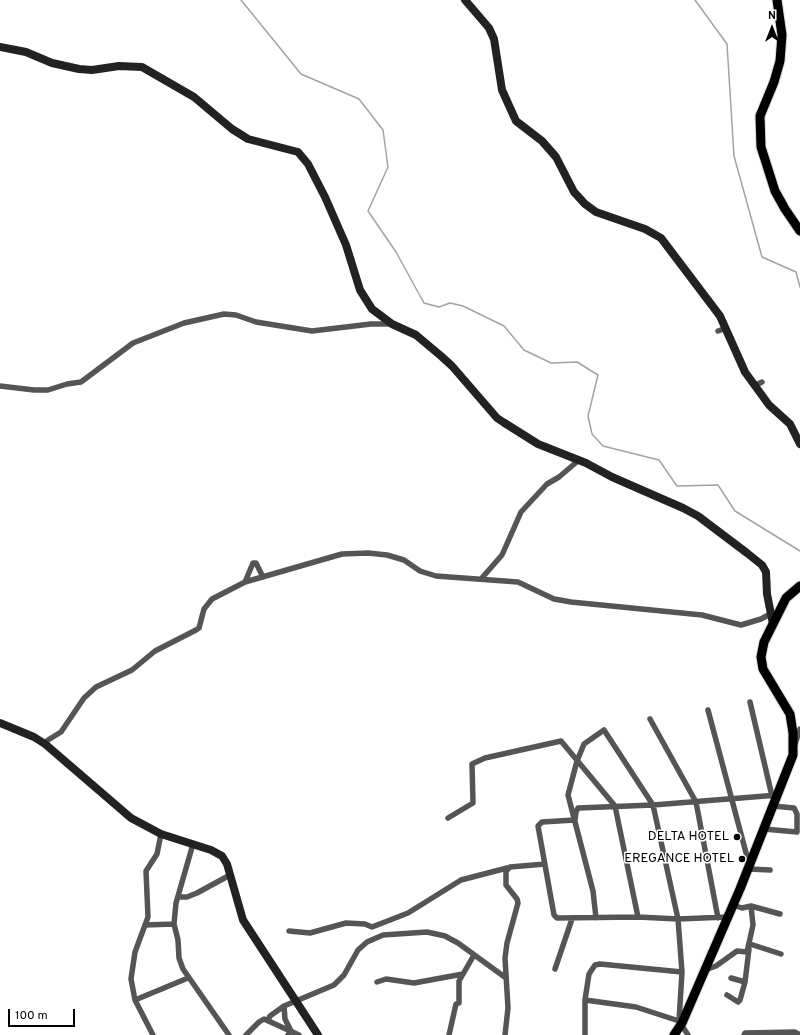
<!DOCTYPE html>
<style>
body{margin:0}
#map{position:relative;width:800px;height:1035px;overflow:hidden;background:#fff;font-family:Overpass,sans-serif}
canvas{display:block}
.north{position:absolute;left:752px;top:8px;width:40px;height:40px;-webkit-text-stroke:3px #fff;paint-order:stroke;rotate:0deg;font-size:11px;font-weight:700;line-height:16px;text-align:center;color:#000}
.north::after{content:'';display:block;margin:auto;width:14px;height:18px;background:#000;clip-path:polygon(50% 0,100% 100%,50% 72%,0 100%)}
.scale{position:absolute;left:8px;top:1009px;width:67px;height:18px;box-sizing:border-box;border:2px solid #000;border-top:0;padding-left:5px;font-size:12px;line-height:14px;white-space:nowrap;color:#000;-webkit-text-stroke:3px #fff;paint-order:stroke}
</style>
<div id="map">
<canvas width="800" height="1035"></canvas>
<div class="north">N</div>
<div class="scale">100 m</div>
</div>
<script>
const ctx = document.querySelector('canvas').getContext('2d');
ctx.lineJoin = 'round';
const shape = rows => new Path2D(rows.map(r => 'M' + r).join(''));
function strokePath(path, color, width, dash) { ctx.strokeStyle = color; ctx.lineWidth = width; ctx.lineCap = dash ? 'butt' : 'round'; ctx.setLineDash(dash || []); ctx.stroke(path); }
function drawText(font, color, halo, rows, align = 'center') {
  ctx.font = font + ' Overpass,sans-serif'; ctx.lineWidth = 3; ctx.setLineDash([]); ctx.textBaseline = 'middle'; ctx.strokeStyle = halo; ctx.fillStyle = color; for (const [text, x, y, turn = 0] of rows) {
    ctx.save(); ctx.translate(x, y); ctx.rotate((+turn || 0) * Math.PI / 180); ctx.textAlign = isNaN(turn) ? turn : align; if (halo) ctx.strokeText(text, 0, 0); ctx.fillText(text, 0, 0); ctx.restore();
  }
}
const stream = shape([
 [241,0,301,74,359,99,383,130,388,167,368,211,396,252,424,303,439,307,450,303,463,306,504,326,524,350,551,363,577,362,598,375,588,416,592,434,603,446,659,460,677,486,718,485,735,511,800,551],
 [695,0,727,44,734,156,762,257,796,272,800,287]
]);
const street = shape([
 [718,331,726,328],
 [0,386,34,390,48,390,67,384,81,382,133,343,184,323,224,314,236,315,256,322,312,331,371,324,392,324],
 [754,386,762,382],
 [481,579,502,555,521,512,547,484,559,477,579,460],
 [245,582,253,563,256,563,263,577],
 [750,702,772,796],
 [708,710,749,864],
 [650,719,696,802,718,918],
 [45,744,48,740,61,732,84,698,96,687,132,670,155,651,196,630,199,628,204,609,212,599,245,582,342,554,368,553,387,555,404,560,420,571,436,576,518,582,554,599,571,602,702,615,741,625,761,619,772,613],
 [795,744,800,729],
 [448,818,473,803,472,764,485,758,561,741,615,806,638,917],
 [764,829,797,832,797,814,794,808,773,806],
 [749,869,770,870],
 [178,897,187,897,197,893,230,875],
 [751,906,780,914],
 [727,917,678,919,638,917,557,918,554,915,538,826,542,822,575,820,576,812,578,808,653,805,778,795],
 [596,918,593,891,568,795,577,761,584,744,604,730,653,805,678,919,682,972,679,1021,688,1035],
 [174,924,176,903,193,844],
 [145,925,174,924,178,940,179,958,183,969,229,1035],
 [289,931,310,933,346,923,365,924,372,927,408,913,461,880,507,868],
 [750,944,781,954],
 [555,969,572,919],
 [705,970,716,966,737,951,747,952,753,925,751,906,742,908,733,905],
 [731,978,745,982],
 [377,982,386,979,414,983,463,974],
 [727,995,738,1002,740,1000,745,982,749,949],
 [135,1000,188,978],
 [585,1000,636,1007,679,1021],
 [268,1020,270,1016,284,1006],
 [153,1035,135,1000,131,979,135,952,148,917,146,871,157,854,161,834],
 [246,1035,259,1022,264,1019,299,1035],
 [288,1035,291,1031,285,1019,284,1006,334,985,344,975,358,950,367,942,383,935,427,932,445,936,458,943,506,978],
 [449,1035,456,1004,459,1003,459,981,474,955],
 [505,1035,508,1008,505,958,507,943,518,903,517,899,506,885,506,871,510,867,545,864],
 [585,1035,585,1000,589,974,595,965,600,964,682,972],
 [744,1035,745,1033,795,1032,800,1035]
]);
const secondary = shape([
 [465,0,489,28,494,39,502,90,516,121,542,141,556,157,574,192,585,204,596,212,645,229,661,238,720,316,745,372,769,405,790,424,800,444],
 [0,47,26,52,52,63,79,69,92,70,119,66,142,67,194,97,232,129,248,139,298,152,308,164,325,197,346,245,360,290,372,309,392,324,416,335,441,356,452,366,497,418,503,422,538,444,586,463,612,477,683,508,698,516,747,553,762,565,766,572,767,594,773,624],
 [0,723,34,737,45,744,131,818,161,834,211,850,222,856,227,864,243,920,318,1035]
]);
const primary = shape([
 [777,0,782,35,780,61,774,82,760,116,761,147,775,191,785,209,800,231],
 [674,1035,682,1023,740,889,793,755,793,733,790,714,763,669,761,657,764,642,786,598,800,586]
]);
const markers = [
 [737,837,4,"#000"],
 [742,859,4,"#000"]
];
const poiNames = [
 ["DELTA HOTEL",729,837],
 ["EREGANCE HOTEL",734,859]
];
strokePath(stream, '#a3a3a3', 1.5);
strokePath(primary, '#dbdbdb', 11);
strokePath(street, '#555', 5.5);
strokePath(secondary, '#222', 8);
strokePath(primary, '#000', 9);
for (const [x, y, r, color] of markers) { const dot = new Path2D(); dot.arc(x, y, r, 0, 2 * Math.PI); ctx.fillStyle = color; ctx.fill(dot); strokePath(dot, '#fff', 1.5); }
drawText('13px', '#000', '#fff', poiNames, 'right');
</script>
